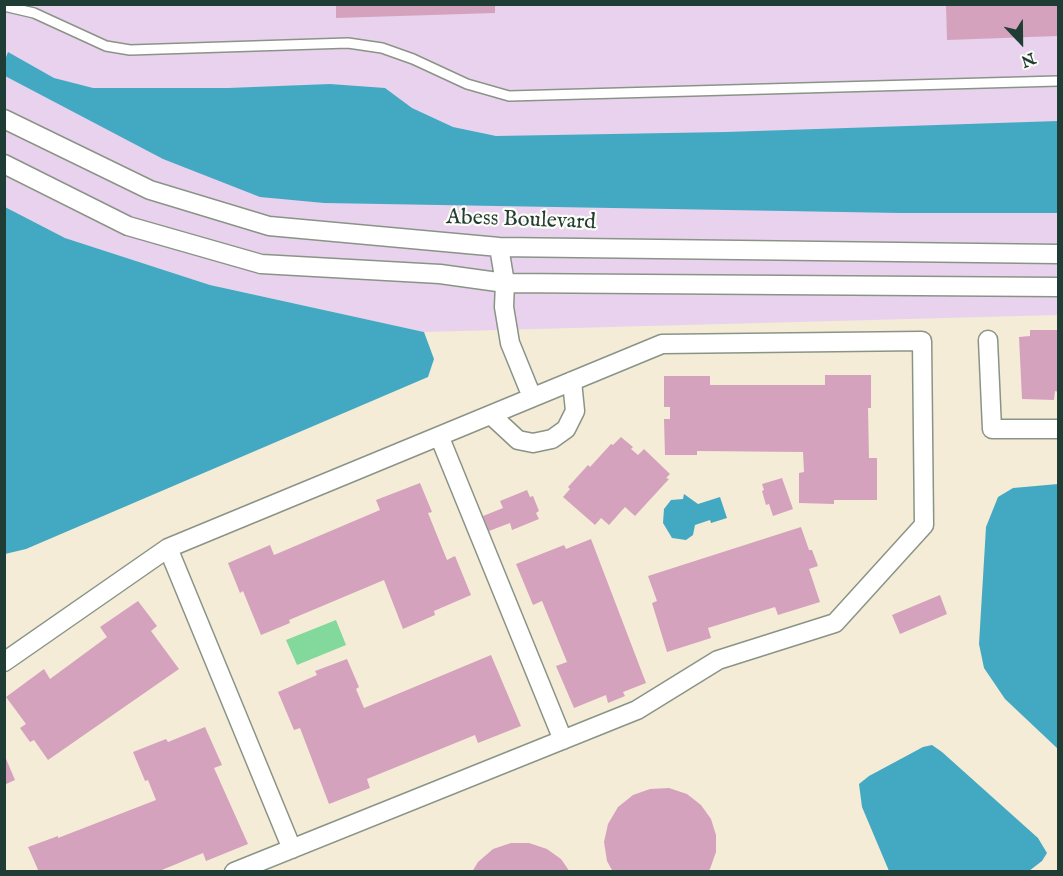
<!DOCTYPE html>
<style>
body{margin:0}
#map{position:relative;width:1063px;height:876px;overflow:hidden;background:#f4ecd7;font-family:"IM FELL English",serif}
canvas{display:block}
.frame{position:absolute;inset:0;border:6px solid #1f3d34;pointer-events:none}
.north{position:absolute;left:991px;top:12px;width:60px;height:60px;-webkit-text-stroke:4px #fdfcf7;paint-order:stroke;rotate:158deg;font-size:16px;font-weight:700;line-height:24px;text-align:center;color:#1f3d34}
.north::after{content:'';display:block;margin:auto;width:21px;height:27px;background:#1f3d34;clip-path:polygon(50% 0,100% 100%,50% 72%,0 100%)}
</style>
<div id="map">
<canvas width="1063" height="876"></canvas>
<div class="frame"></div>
<div class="north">N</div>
</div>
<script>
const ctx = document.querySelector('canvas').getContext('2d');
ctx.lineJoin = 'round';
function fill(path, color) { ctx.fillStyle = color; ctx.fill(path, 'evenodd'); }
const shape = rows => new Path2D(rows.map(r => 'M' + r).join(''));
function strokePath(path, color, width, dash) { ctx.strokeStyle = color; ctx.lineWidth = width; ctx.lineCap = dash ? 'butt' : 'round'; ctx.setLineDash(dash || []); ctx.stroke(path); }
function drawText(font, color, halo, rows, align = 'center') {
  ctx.font = font + ' "IM FELL English",serif'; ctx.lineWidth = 4.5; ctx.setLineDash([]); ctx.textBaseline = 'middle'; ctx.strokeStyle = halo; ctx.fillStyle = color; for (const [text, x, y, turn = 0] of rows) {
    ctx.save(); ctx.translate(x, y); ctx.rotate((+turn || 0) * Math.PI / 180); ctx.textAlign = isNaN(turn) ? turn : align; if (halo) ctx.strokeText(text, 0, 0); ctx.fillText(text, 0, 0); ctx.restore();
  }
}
const built = shape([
 [4,5,1058,5,1058,315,424,332,210,285,65,238,5,207]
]);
const green = shape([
 [336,620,346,645,297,665,286,640]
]);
const water = shape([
 [8,52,54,78,93,88,228,88,330,84,385,88,412,108,453,127,496,136,726,132,1058,121,1058,213,900,213,324,203,260,197,163,159,5,76,5,60],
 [5,207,65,238,210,285,424,332,434,359,428,377,26,549,5,554],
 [1058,484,1058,749,1005,699,984,668,979,644,986,527,998,497,1013,488],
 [684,494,698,504,720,497,727,518,711,523,710,520,695,525,693,535,686,540,672,538,663,523,664,509,671,500,683,499],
 [932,745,942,752,1038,838,1047,853,1042,861,1029,871,889,871,862,807,859,784,869,776,923,747]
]);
const building = shape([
 [336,4,495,4,495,13,336,18],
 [946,4,1058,4,1058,36,947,40],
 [1030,330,1058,330,1058,392,1055,391,1054,400,1022,399,1019,337,1030,336],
 [825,375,871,375,871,408,868,408,869,458,877,458,877,500,834,500,834,504,799,503,799,473,804,472,803,452,697,451,697,455,665,455,664,419,670,419,670,407,664,407,664,376,710,376,710,385,825,385],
 [621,437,633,447,631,449,638,455,644,449,670,474,666,478,669,479,635,516,625,507,609,525,601,518,595,525,563,497,570,489,568,487,588,465,590,467,611,444,613,445],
 [782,478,793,509,773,516,769,504,766,505,762,491,764,490,762,484],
 [420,483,432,512,428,513,447,560,455,556,471,595,434,611,435,615,403,629,384,580,289,620,290,623,261,635,243,591,240,593,228,563,270,545,274,555,380,510,376,500],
 [527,490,530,497,533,496,539,511,536,513,539,519,512,530,510,523,489,531,483,516,503,508,500,501],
 [801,527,809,550,812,550,818,566,809,569,820,602,778,615,775,607,708,628,711,638,667,652,652,603,657,601,648,576],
 [591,539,646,683,623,692,625,696,608,703,606,695,574,708,556,666,567,662,542,601,533,605,516,564,564,545,566,549],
 [940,595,947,614,900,634,892,615],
 [138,601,157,626,151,631,179,669,48,760,34,740,30,742,20,728,26,724,6,697,44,669,50,679,107,637,100,627],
 [491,655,521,726,478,743,475,735,367,779,370,788,329,804,300,728,294,730,278,692,317,675,315,671,347,659,359,687,356,689,364,708],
 [205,727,222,765,214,768,248,844,206,861,203,853,157,872,39,872,28,847,58,836,58,838,156,800,148,780,145,781,133,752,166,739,168,742],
 [4,754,15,780,4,785],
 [669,788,687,794,701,805,711,819,716,835,716,852,710,869,708,872,613,872,607,861,604,842,608,824,618,807,633,795,650,789],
 [511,843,529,843,547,849,561,859,570,872,472,872,478,862,493,849]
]);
const service = shape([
 [4,6,34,13,106,46,130,50,348,43,382,48,413,59,467,84,509,96,1058,81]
]);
const minor = shape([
 [4,119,150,190,269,226,499,247,1058,254],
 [4,164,128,226,261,264,440,274,505,283,1058,287],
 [499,247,505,283,504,307,510,343,532,397],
 [988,340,992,429,1058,429],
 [491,415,518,440,533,443,552,439,566,429,575,411,572,381],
 [440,438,563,740],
 [168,548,292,849],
 [4,662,168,548,662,344,922,341,924,525,835,623,718,660,637,710,234,872]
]);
const streetNames = [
 ["Abess Boulevard",521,221,2]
];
fill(built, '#e8d2ee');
fill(green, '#83d89b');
fill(water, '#43a9c3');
fill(building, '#d5a2be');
strokePath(service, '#8a9486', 12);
strokePath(minor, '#8a9486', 21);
strokePath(service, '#fff', 9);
strokePath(minor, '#fff', 18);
drawText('22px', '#1f3d34', '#fdfcf7', streetNames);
</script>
